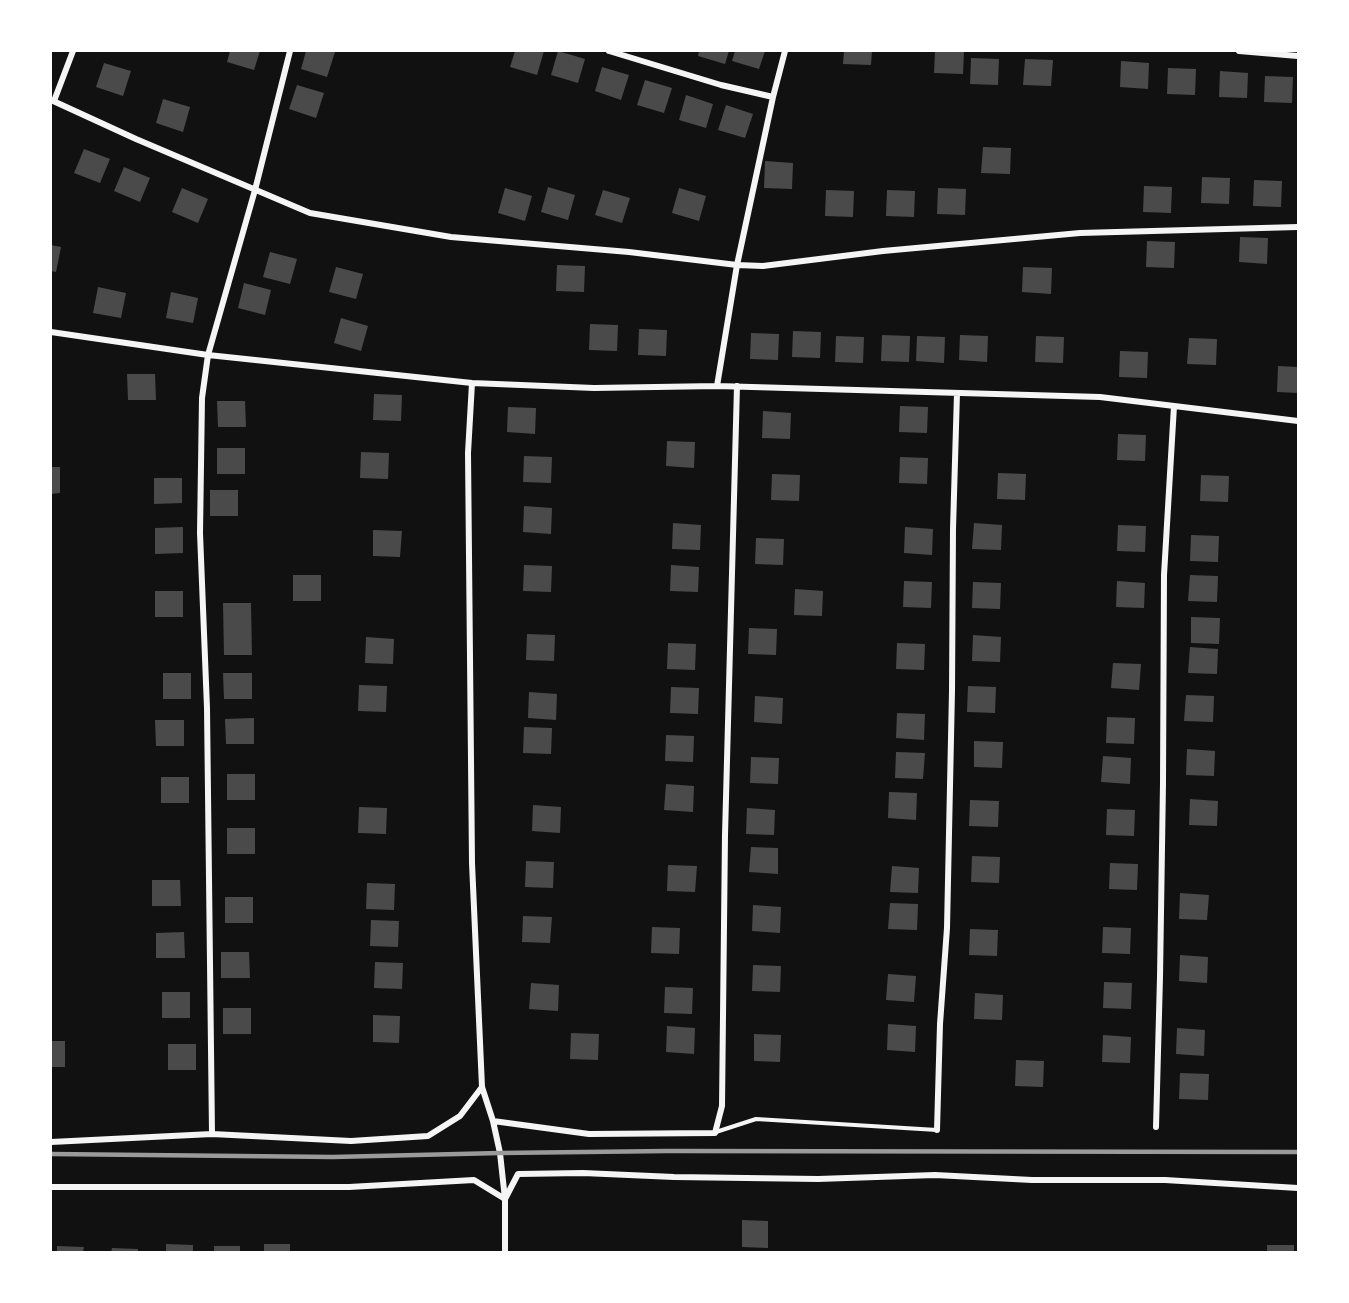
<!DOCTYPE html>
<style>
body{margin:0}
#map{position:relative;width:1349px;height:1303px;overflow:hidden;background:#111;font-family:Helvetica,sans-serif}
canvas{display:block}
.frame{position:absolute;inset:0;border:52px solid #fff;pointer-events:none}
</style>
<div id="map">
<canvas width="1349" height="1303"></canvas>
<div class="frame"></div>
</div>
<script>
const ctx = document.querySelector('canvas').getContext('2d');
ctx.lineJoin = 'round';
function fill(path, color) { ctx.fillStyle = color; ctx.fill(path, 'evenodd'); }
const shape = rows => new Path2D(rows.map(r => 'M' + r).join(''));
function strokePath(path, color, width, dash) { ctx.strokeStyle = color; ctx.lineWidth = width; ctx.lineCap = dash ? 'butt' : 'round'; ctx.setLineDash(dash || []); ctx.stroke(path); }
const building = shape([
 [230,51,260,51,254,70,227,62],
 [306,51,330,51,335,52,327,77,301,69],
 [515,51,544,51,537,75,510,67],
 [558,51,585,59,578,83,551,75],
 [699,51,729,51,725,64,698,56],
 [735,51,765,51,759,69,732,61],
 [844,51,872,51,871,65,843,64],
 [935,51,964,51,963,74,934,73],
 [971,58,999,59,998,85,970,84],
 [1025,59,1053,60,1051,86,1023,85],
 [1121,61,1149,63,1148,89,1120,87],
 [104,63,131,71,123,96,96,87],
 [602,67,629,75,621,100,595,91],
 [1168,68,1196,69,1195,95,1167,94],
 [1220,71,1248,73,1247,98,1219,97],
 [1265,76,1293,77,1292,103,1264,102],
 [645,80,672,88,664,113,637,105],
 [297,85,324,93,316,118,289,109],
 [686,95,713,104,706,128,679,120],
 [163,99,190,107,183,132,156,123],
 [726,105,753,114,745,138,718,130],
 [983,147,1011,148,1010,174,981,173],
 [84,149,110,159,100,183,74,173],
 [765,161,793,163,792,189,764,188],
 [124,167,150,178,140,202,114,191],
 [1202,177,1230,178,1229,204,1201,203],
 [1254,180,1282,181,1281,207,1253,206],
 [1144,186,1172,187,1171,213,1143,212],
 [548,187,575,195,568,220,541,212],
 [182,188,208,199,198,223,172,212],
 [505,188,532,196,525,221,498,213],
 [679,188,706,196,699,221,672,213],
 [938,188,966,189,965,215,937,214],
 [603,190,630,198,622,223,595,215],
 [826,190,854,191,853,217,825,216],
 [887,190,915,191,914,217,886,216],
 [1240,237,1268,238,1267,264,1239,262],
 [1147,241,1175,242,1174,268,1146,267],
 [51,245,61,247,56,272,51,271],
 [270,252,297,259,290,284,263,277],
 [557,265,585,266,584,292,556,291],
 [336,267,363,274,356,299,329,292],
 [1023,267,1052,268,1051,294,1022,292],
 [244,283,271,290,265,315,238,308],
 [98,287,126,293,121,318,93,313],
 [171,292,198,298,193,323,166,318],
 [341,318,368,326,361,351,334,343],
 [590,324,618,325,617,351,589,350],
 [639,329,667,330,666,356,638,355],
 [793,331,821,332,820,358,792,357],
 [751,333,779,334,778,360,750,359],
 [882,335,910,336,909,362,881,361],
 [960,335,988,336,987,362,959,360],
 [836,336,864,337,863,363,835,362],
 [917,336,945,337,944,363,916,361],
 [1036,336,1064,337,1063,363,1035,362],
 [1189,338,1217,339,1216,365,1187,364],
 [1120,351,1148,352,1147,378,1119,377],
 [1278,366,1298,367,1298,393,1277,392],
 [127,374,155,374,156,400,128,400],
 [374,394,402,395,401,421,373,420],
 [217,401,245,401,246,427,218,427],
 [900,406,928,407,927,433,899,432],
 [508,407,536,408,535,434,507,432],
 [763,411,791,413,790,439,762,438],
 [1118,434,1146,435,1145,461,1117,460],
 [667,441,695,442,694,468,666,466],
 [217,448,245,448,245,474,217,474],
 [361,452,389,453,388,479,360,478],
 [524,456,552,457,551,483,523,482],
 [900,457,928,458,927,484,899,483],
 [51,467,60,467,60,493,51,494],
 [998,473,1026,474,1025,500,997,499],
 [772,474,800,475,799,501,771,500],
 [1201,475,1229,476,1228,502,1200,501],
 [154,478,182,478,182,503,154,504],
 [210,490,238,490,238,516,210,516],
 [524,506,552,508,551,534,523,532],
 [673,523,701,525,700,550,672,549],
 [974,523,1002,525,1001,550,972,549],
 [1118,525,1146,526,1145,552,1117,551],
 [183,527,183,553,155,554,155,528],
 [905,527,933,529,932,555,904,553],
 [373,530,402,531,400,557,373,556],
 [1191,535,1219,536,1218,562,1190,561],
 [756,538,784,539,783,565,755,564],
 [524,565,552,566,551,592,523,591],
 [671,565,699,567,698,592,670,591],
 [293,575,321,575,321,601,293,601],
 [1190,575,1218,576,1217,602,1188,601],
 [904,581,932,582,931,608,903,607],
 [1117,581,1145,583,1144,608,1116,607],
 [973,582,1001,583,1000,609,972,608],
 [795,589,823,591,822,616,794,615],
 [155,591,183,591,183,617,155,617],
 [223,603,251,603,252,655,224,655],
 [1191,617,1220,618,1219,644,1191,643],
 [749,628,777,629,776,655,748,654],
 [527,634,555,635,554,661,526,660],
 [973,635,1001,637,1000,662,972,661],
 [366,637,394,639,393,664,365,663],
 [668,643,696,644,695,670,667,669],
 [897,643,925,644,924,670,896,669],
 [1190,647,1218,649,1217,674,1188,673],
 [1113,663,1141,664,1139,690,1111,688],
 [163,673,191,673,191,699,163,699],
 [223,673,252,673,252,699,224,699],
 [359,685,387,686,386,712,358,711],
 [968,686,996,687,995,713,967,712],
 [671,687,699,688,698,714,670,713],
 [529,692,557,694,556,720,528,718],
 [1186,695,1214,696,1213,722,1184,721],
 [755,696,783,698,782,724,754,722],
 [897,713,925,714,924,740,896,738],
 [1107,717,1135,718,1134,744,1106,743],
 [254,718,254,744,226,744,225,719],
 [155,720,184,720,184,746,156,746],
 [524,727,552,728,551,754,523,753],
 [666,735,694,736,693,762,665,761],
 [974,741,1003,742,1002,768,974,767],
 [1187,749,1215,751,1214,776,1186,775],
 [896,752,925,753,923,779,895,778],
 [1103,756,1131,758,1130,784,1101,782],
 [751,757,779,758,778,784,750,783],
 [227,774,255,774,255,800,227,800],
 [161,777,189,777,189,803,161,803],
 [666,784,694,786,693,812,664,810],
 [889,792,917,793,916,820,888,818],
 [1190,799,1218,801,1217,826,1189,825],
 [970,800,999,801,998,827,969,826],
 [533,805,561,807,560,833,532,831],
 [359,807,387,808,386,834,358,833],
 [747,808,775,810,774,835,746,834],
 [1107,809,1135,810,1134,836,1106,835],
 [227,828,255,828,255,854,227,854],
 [751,847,778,848,778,874,749,872],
 [972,856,1000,857,999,883,971,882],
 [526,861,554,862,553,888,525,887],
 [1110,863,1138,864,1137,890,1109,889],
 [668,865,697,866,695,892,667,891],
 [892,866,919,868,918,893,890,892],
 [152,880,180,880,181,906,152,906],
 [367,883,395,884,394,910,366,909],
 [1180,893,1209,895,1207,920,1179,919],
 [225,897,253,897,253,923,225,923],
 [890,903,918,904,917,930,888,929],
 [753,905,781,907,780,933,752,931],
 [523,916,552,917,550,943,522,942],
 [371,920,399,921,398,947,370,946],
 [652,927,680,928,679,954,651,953],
 [1103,927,1131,928,1130,954,1102,953],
 [970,929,998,930,997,956,969,955],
 [184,932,185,958,156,958,156,933],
 [221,952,249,952,250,978,221,978],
 [1180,955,1208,957,1207,983,1179,981],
 [375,962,403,963,402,989,374,988],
 [753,965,781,966,780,992,752,991],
 [888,974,916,976,914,1002,886,1000],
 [1104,982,1132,983,1131,1009,1103,1008],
 [531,983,559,985,558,1011,529,1009],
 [665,987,693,988,692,1014,664,1013],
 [162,992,190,992,190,1018,162,1018],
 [975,993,1003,995,1002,1020,974,1019],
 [223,1008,251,1008,251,1034,223,1034],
 [373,1015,400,1016,399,1043,373,1042],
 [888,1024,916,1026,915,1052,887,1050],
 [667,1026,695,1028,694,1054,666,1052],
 [1177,1028,1205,1030,1204,1056,1176,1054],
 [571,1033,599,1034,598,1060,570,1059],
 [754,1034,781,1035,780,1062,754,1061],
 [1103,1035,1131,1037,1130,1063,1102,1062],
 [51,1041,65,1041,65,1067,51,1067],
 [168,1044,196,1044,196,1070,168,1070],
 [1016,1060,1044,1061,1043,1087,1015,1086],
 [1180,1073,1209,1074,1208,1100,1179,1099],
 [742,1220,768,1221,768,1248,742,1247],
 [166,1244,193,1245,193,1252,166,1252],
 [264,1244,290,1244,290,1252,264,1252],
 [1267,1245,1294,1245,1294,1252,1267,1252],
 [57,1246,84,1247,83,1252,57,1252],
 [214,1246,240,1246,240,1252,214,1252],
 [112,1248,138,1249,138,1252,111,1252]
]);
const service = shape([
 [716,1132,756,1119,937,1130]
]);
const minor = shape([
 [609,51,721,85,773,97],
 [1239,51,1298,56],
 [51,100,136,139,310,213,451,237,629,252,737,265,763,266,883,251,1080,233,1298,227],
 [54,101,73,51],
 [51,332,208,355,472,383,594,388,717,386,1100,397,1298,421],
 [472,383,468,453,472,863,482,1087,493,1121,500,1153,505,1199,505,1252],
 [717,386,737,265,773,97,785,51],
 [493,1121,589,1134,715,1133,722,1106,725,835,737,386],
 [1156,1127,1160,977,1163,783,1164,575,1174,406],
 [937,1130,940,1024,947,928,952,691,953,529,957,393],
 [212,1134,207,708,200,533,202,398,208,355,255,190,290,51],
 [51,1142,212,1134,351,1141,428,1136,460,1116,482,1087],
 [51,1187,349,1187,474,1180,505,1199,518,1174,583,1173,674,1177,818,1179,935,1175,1032,1180,1165,1180,1298,1188]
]);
const rail = shape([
 [51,1154,333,1157,500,1153,668,1151,1298,1152]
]);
fill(building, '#4a4a4a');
strokePath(service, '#f5f5f5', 4);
strokePath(minor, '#f5f5f5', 6);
strokePath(rail, '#9a9a9a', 4.5);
</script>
